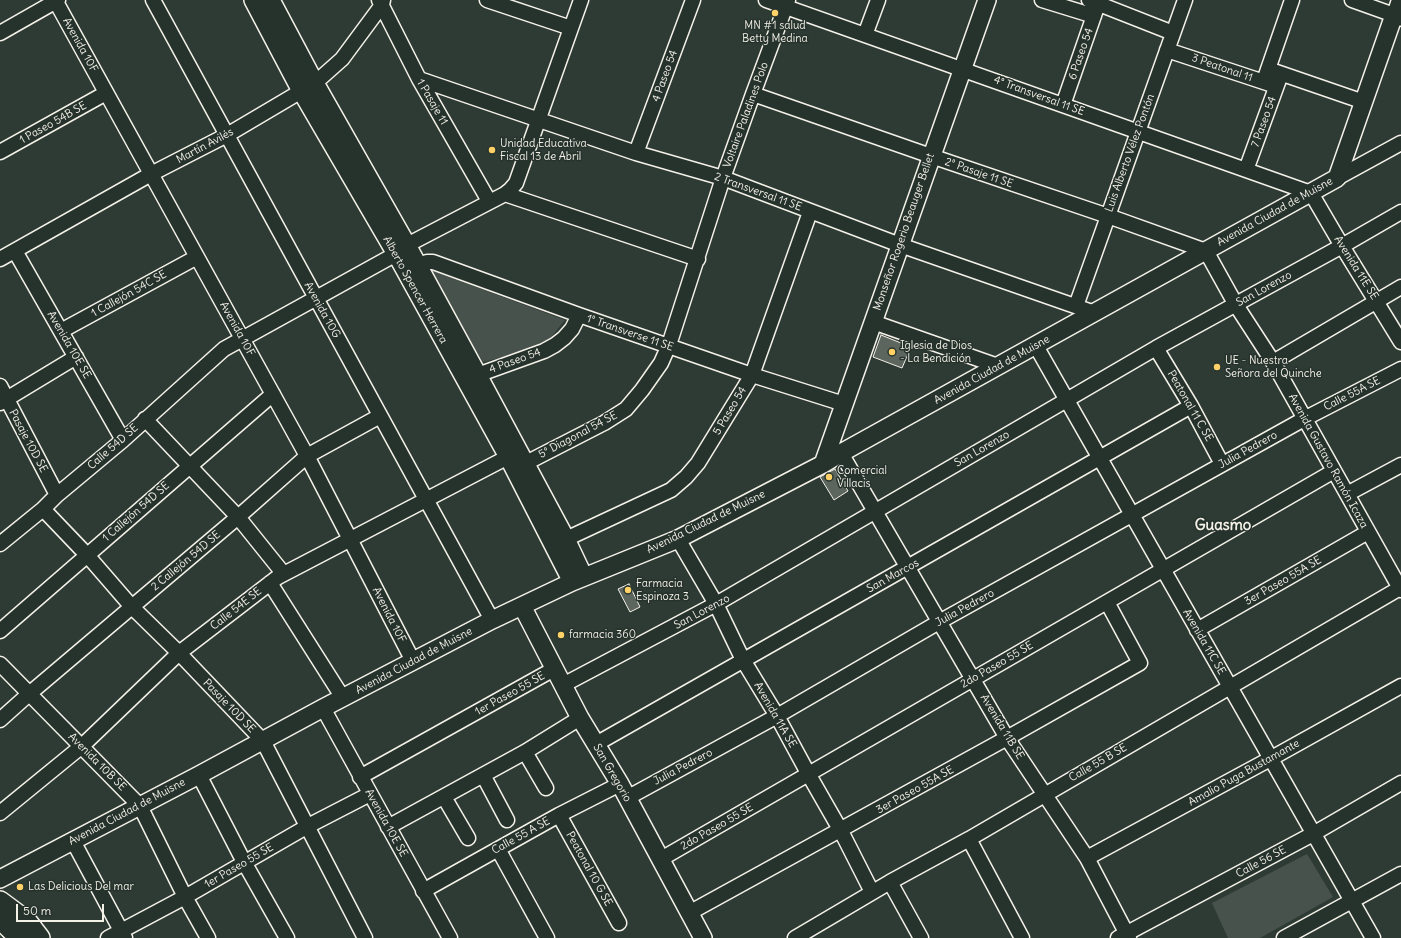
<!DOCTYPE html>
<meta charset="utf-8">
<style>
body{margin:0}
#map{position:relative;width:1401px;height:938px;overflow:hidden;background:#2e3b34;font-family:Delius,sans-serif}
canvas{display:block}
.scale{position:absolute;left:16px;top:904px;width:88px;height:18px;box-sizing:border-box;border:2px solid #f4f1e8;border-top:0;padding-left:5px;font-size:12px;line-height:14px;white-space:nowrap;color:#f4f1e8;-webkit-text-stroke:3px #26332d;paint-order:stroke}
</style>
<div id="map">
<canvas width="1401" height="938"></canvas>
<div class="scale">50 m</div>
</div>
<script>
const ctx = document.querySelector('canvas').getContext('2d');
ctx.lineJoin = 'round';
function fill(path, color) { ctx.fillStyle = color; ctx.fill(path, 'evenodd'); }
const shape = rows => new Path2D(rows.map(r => 'M' + r).join(''));
function strokePath(path, color, width, dash) { ctx.strokeStyle = color; ctx.lineWidth = width; ctx.lineCap = dash ? 'butt' : 'round'; ctx.setLineDash(dash || []); ctx.stroke(path); }
function drawText(font, color, halo, rows, align = 'center') {
  ctx.font = font + ' Delius,sans-serif'; ctx.lineWidth = 3; ctx.setLineDash([]); ctx.textBaseline = 'middle'; ctx.strokeStyle = halo; ctx.fillStyle = color; for (const [text, x, y, turn = 0] of rows) {
    ctx.save(); ctx.translate(x, y); ctx.rotate((+turn || 0) * Math.PI / 180); ctx.textAlign = isNaN(turn) ? turn : align; if (halo) ctx.strokeText(text, 0, 0); ctx.fillText(text, 0, 0); ctx.restore();
  }
}
const green = shape([
 [430,270,565,320,548,341,531,350,483,362,432,280],
 [1307,854,1333,897,1260,938,1228,938,1212,903]
]);
const building = shape([
 [881,335,911,347,902,368,873,357,881,335],
 [835,469,848,491,834,500,820,477,835,469],
 [629,584,640,607,630,612,618,589,629,584]
]);
const minor = shape([
 [55,0,307,456,413,661],
 [153,0,492,620],
 [379,0,419,79,489,201],
 [487,0,571,28],
 [766,0,1311,193,1342,246,1401,342],
 [1042,0,1094,16],
 [1089,0,1173,33],
 [1352,0,1394,15,1399,0],
 [0,33,58,0],
 [865,35,878,0],
 [1167,50,1276,86],
 [1268,69,1364,102],
 [1265,78,1292,0],
 [419,79,636,153,723,178,900,245,1095,313],
 [753,94,931,156,1108,216,1206,251,1236,305,1273,362,1401,590],
 [1063,105,1098,4],
 [0,152,106,93],
 [636,153,693,0],
 [1246,170,1281,74],
 [1337,178,1401,143],
 [505,194,698,259],
 [407,245,505,194,510,190,516,183,581,0],
 [15,251,123,440],
 [0,259,151,174,227,135,315,83,342,59,382,5,383,0],
 [418,266,427,262,433,262,579,315,752,375,844,404],
 [1076,306,1185,0],
 [873,322,998,366],
 [61,331,197,257],
 [1036,346,1373,938],
 [1156,348,1191,406,1222,464],
 [1273,362,1401,287],
 [483,373,544,351,555,345,564,338,572,329,579,315],
 [0,386,57,495],
 [0,403,76,357],
 [145,419,238,517,283,573],
 [841,453,1007,738,1087,858,1129,938],
 [526,463,604,423,626,409,642,390,661,363,669,345,723,178,753,94,788,0],
 [1347,494,1401,465],
 [43,509,87,555,132,607,179,653,263,741,365,938],
 [566,539,671,490,686,477,698,463,752,375,810,212],
 [678,539,716,604,743,660,777,716,809,775,841,831,872,892],
 [0,544,43,509,57,495,123,440,224,349,396,254],
 [270,583,343,698],
 [1197,630,1368,532],
 [0,631,273,394],
 [0,664,140,806,185,897,208,938],
 [563,685,716,604,1156,348,1342,246,1401,212],
 [323,708,450,938],
 [0,720,29,694,238,517,307,456,380,416],
 [596,744,1191,406],
 [525,752,546,788],
 [199,775,244,862,287,938],
 [483,775,507,820],
 [360,777,554,669],
 [444,797,468,838],
 [627,798,777,716,939,622,1304,419,1401,369],
 [0,813,82,746,179,653,278,577,508,457],
 [559,815,619,923],
 [388,827,525,752,580,718],
 [969,839,1022,938],
 [73,841,125,938],
 [498,849,547,938],
 [1087,858,1270,759,1401,686],
 [661,859,1334,471],
 [890,882,921,938],
 [423,891,559,815,620,784],
 [689,913,1007,738,1140,663,1107,602],
 [108,938,185,897,308,826,370,794],
 [795,938,890,882,969,839,1400,588],
 [1118,938,1313,834,1401,783],
 [1284,938,1401,874]
]);
const tertiary = shape([
 [253,0,301,91,396,254,508,457,572,582],
 [271,0,315,83,407,245,478,375,566,539,584,577],
 [823,464,987,0],
 [522,606,580,718,620,784,703,938],
 [0,879,199,775,323,708,492,620,572,582,678,539,823,464,841,453,1337,178,1394,15,1401,17]
]);
const secondary = shape([
 [0,901,27,921,40,938],
 [0,919,19,938]
]);
const markers = [
 [775,13,4,"#ffd166"],
 [492,150,4,"#ffd166"],
 [892,352,4,"#ffd166"],
 [1217,367,4,"#ffd166"],
 [829,477,4,"#ffd166"],
 [628,590,4,"#ffd166"],
 [561,635,4,"#ffd166"],
 [20,887,4,"#ffd166"]
];
const poiNames = [
 ["MN #1 salud",775,26,"center"],
 ["Betty Medina",775,39,"center"],
 ["Unidad Educativa",500,144],
 ["Fiscal 13 de Abril",500,157],
 ["Iglesia de Dios",900,346],
 ["- La Bendición",900,359],
 ["UE - Nuestra",1225,361],
 ["Señora del Quinche",1225,374],
 ["Comercial",837,471],
 ["Villacis",837,484],
 ["Farmacia",636,584],
 ["Espinoza 3",636,597],
 ["farmacia 360",569,635],
 ["Las Delicious Del mar",28,887]
];
const streetNames = [
 ["Avenida 10F",80,45,61],
 ["6 Paseo 54",1081,54,-71],
 ["3 Peatonal 11",1222,68,19],
 ["4 Paseo 54",665,76,-70],
 ["4° Transversal 11 SE",1039,96,20],
 ["1 Pasaje 11",432,102,60],
 ["Voltaire Paladines Polo",746,115,-70],
 ["7 Paseo 54",1264,122,-70],
 ["1 Paseo 54B SE",53,123,-29],
 ["Martín Avilés",205,146,-28],
 ["Luis Alberto Vélez Pontón",1130,153,-70],
 ["2° Pasaje 11 SE",979,173,19],
 ["2 Transversal 11 SE",758,192,20],
 ["Avenida Ciudad de Muisne",1275,212,-29],
 ["Monseñor Rogerio Beauger Bellet",904,232,-71],
 ["Avenida 11E SE",1356,268,58],
 ["San Lorenzo",1264,289,-29],
 ["Alberto Spencer Herrera",415,290,61],
 ["1 Callejón 54C SE",129,294,-29],
 ["Avenida 10G",322,310,61],
 ["Avenida 10F",237,329,61],
 ["1° Transverse 11 SE",630,333,19],
 ["Avenida 10E SE",69,345,60],
 ["4 Paseo 54",515,361,-20],
 ["Avenida Ciudad de Muisne",992,370,-29],
 ["Calle 55A SE",1352,394,-27],
 ["Peatonal 11 C SE",1190,406,60],
 ["5 Paseo 54",730,411,-59],
 ["5° Diagonal 54 SE",578,435,-28],
 ["Pasaje 10D SE",28,441,62],
 ["Calle 54D SE",113,447,-41],
 ["San Lorenzo",982,449,-30],
 ["Julia Pedrero",1248,450,-29],
 ["Avenida Gustavo Ramón Icaza",1328,461,61],
 ["1 Callejón 54D SE",136,512,-41],
 ["Avenida Ciudad de Muisne",706,522,-26],
 ["2 Callejón 54D SE",186,561,-40],
 ["San Marcos",893,576,-29],
 ["3er Paseo 55A SE",1283,581,-30],
 ["Julia Pedrero",965,608,-29],
 ["Calle 54E SE",236,609,-38],
 ["San Lorenzo",702,612,-28],
 ["Avenida 10F",389,615,63],
 ["Avenida 11C SE",1204,642,60],
 ["Avenida Ciudad de Muisne",414,661,-28],
 ["2do Paseo 55 SE",997,665,-30],
 ["1er Paseo 55 SE",510,694,-29],
 ["Pasaje 10D SE",229,706,46],
 ["Avenida 11A SE",775,715,60],
 ["Avenida 11B SE",1002,727,59],
 ["Avenida 10B SE",97,762,45],
 ["Calle 55 B SE",1098,763,-30],
 ["Julia Pedrero",683,767,-28],
 ["San Gregorio",612,773,60],
 ["Amalio Puga Bustamante",1244,773,-29],
 ["3er Paseo 55A SE",915,790,-29],
 ["Avenida Ciudad de Muisne",127,812,-28],
 ["Avenida 10E SE",386,823,61],
 ["2do Paseo 55 SE",717,827,-30],
 ["Calle 55 A SE",521,836,-29],
 ["Calle 56 SE",1261,862,-28],
 ["1er Paseo 55 SE",239,866,-30],
 ["Peatonal 10 G SE",589,869,61]
];
const districtNames = [
 ["Guasmo",1223,526]
];
fill(green, '#48524c');
fill(building, '#5c655e');
strokePath(building, '#f4f1e8', 1);
strokePath(minor, '#f4f1e8', 17);
strokePath(tertiary, '#f4f1e8', 20);
strokePath(secondary, '#f4f1e8', 22);
strokePath(minor, '#26332d', 14);
strokePath(tertiary, '#26332d', 17);
strokePath(secondary, '#26332d', 19);
for (const [x, y, r, color] of markers) { const dot = new Path2D(); dot.arc(x, y, r, 0, 2 * Math.PI); ctx.fillStyle = color; ctx.fill(dot); strokePath(dot, '#26332d', 1.5); }
drawText('11px', '#f4f1e8', '#26332d', poiNames, 'left');
drawText('11px', '#f4f1e8', '#26332d', streetNames);
drawText('bold 15px', '#f4f1e8', '#26332d', districtNames);
</script>
